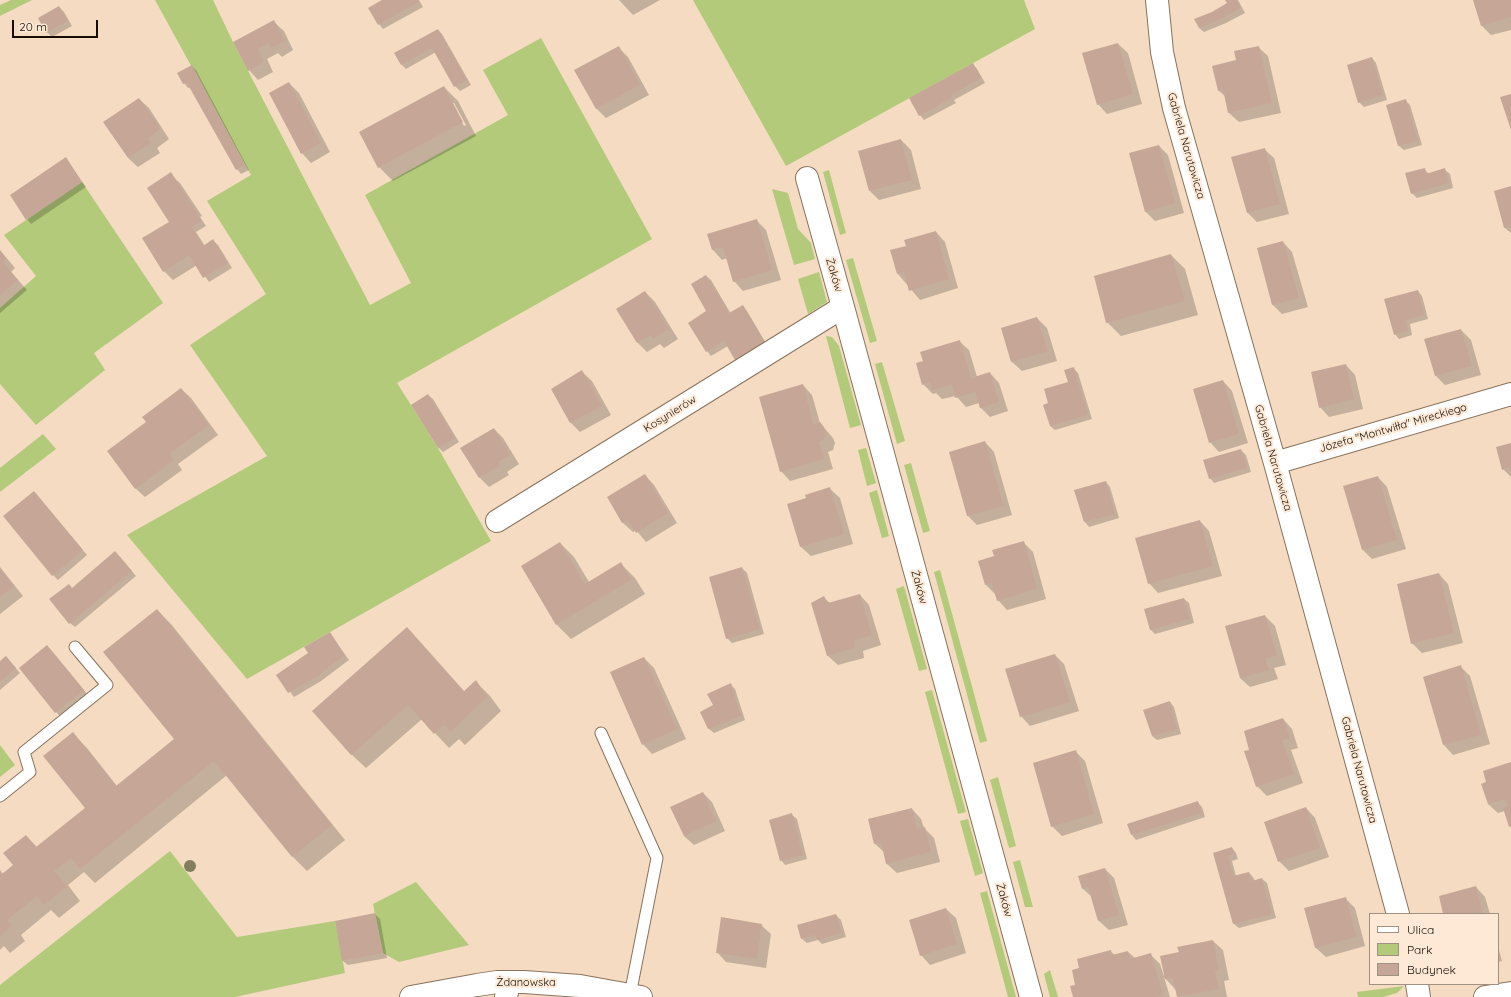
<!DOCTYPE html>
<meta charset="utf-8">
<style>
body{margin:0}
#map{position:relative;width:1511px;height:997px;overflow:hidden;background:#f4dbc2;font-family:Quicksand,sans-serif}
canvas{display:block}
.legend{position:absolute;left:1369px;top:913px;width:130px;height:72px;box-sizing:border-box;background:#fde9d5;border:1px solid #a19182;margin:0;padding:5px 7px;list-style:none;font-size:12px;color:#160e06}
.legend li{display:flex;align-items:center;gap:8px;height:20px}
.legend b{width:20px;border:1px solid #a19182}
.scale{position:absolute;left:12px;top:20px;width:86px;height:18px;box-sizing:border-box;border:2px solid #160e06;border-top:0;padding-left:5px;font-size:12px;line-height:14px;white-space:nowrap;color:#160e06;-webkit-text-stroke:3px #fde9d5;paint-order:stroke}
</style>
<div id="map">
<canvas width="1511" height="997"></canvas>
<ul class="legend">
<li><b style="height:5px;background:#fff"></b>Ulica</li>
<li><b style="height:11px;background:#b3ca7a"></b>Park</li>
<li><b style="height:11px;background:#c6a797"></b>Budynek</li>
</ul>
<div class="scale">20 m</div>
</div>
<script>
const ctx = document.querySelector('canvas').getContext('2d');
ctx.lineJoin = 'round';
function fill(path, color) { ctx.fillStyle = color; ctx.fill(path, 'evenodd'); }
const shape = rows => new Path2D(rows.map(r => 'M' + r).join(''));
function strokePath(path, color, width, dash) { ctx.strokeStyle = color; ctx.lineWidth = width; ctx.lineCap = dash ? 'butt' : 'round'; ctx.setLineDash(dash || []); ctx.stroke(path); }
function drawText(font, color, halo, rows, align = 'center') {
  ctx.font = font + ' Quicksand,sans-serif'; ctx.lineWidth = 4; ctx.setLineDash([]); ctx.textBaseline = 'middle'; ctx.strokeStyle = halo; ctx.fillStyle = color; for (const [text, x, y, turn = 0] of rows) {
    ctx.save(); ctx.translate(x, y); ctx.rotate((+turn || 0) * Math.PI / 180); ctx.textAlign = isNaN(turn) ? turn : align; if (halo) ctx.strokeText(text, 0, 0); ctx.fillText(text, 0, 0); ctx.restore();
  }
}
const green = shape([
 [11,0,32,0,0,16,0,5],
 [155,0,213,0,233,42,370,305,411,283,365,195,508,115,483,70,541,38,652,239,397,383,438,448,491,541,247,679,127,535,267,456,190,345,266,294,207,201,251,175],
 [693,0,1024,0,1035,29,786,166],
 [829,170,846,233,840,235,823,172],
 [82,182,163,303,94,353,105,370,36,425,0,384,0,308,36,276,4,235],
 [772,189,788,193,798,229,811,243,815,259,794,265],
 [853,258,877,341,870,343,846,260],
 [819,272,827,302,808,314,798,279],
 [826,336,832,337,839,346,861,425,850,428],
 [882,362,905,441,897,444,875,364],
 [43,434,56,449,0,492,0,468],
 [866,448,876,483,867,486,858,450],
 [911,463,930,531,923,533,904,465],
 [877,490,889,536,882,538,869,493],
 [940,570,987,741,980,743,934,572],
 [904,586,927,669,919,671,896,589],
 [932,690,966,812,958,814,925,692],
 [0,745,15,765,0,777],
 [998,777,1016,846,1009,848,990,780],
 [968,819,983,873,975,876,960,821],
 [170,851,237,937,335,921,345,973,235,997,0,997,0,985],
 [1020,860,1033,907,1025,907,1013,862],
 [416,882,469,945,399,962,383,953,373,904],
 [987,891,1016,997,1008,997,980,893],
 [1050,970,1058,997,1050,997,1044,974],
 [1404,986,1397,993,1383,997,1358,997,1357,992]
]);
const shadow = shape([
 [384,0,419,0,423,7,383,29,379,24],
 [619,0,660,0,633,15],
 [1226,0,1238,0,1245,13,1226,23,1204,32,1199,28,1213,12,1228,4],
 [1474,0,1511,0,1511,30,1491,35,1482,26],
 [59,7,64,12,72,26,52,37,47,32],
 [274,22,284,31,293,50,282,57,278,53,267,59,273,72,258,80,249,70,234,42],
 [438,30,442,34,471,85,460,91,455,86,436,52,406,69,402,65,395,53],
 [1118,44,1128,53,1142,104,1107,114,1098,104],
 [618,47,628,57,649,95,606,118,597,109,575,71],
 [1258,47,1268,56,1281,113,1239,122,1229,113,1226,97,1218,90],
 [1372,58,1376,63,1387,100,1364,107,1359,102],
 [973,64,977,69,985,83,954,100,956,103,924,120,920,115],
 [192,66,196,70,249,170,241,174,237,169,191,87,188,88,184,83],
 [289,83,299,93,330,152,311,163,302,153],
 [444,87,458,101,476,136,393,181,379,167],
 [452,103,454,103,466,125,464,126],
 [139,99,149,108,169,139,157,148,160,153,138,167,128,158],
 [1405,100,1410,105,1422,145,1404,150,1399,146,1388,106],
 [901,140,911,150,921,189,879,200,870,191],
 [1159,146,1168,155,1184,213,1155,221,1145,211],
 [1264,149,1274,158,1289,214,1257,222,1248,213],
 [66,159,86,187,31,224,27,219],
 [1424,169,1429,174,1445,170,1450,174,1453,188,1417,198,1412,193],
 [170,174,180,183,202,216,200,217,206,226,196,232,205,246,213,241,218,245,232,268,209,282,197,265,173,280,164,271,171,222],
 [1511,187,1511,233,1505,228,1495,191],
 [756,220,766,230,781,280,743,291,734,281,727,258,722,260,713,250,708,234],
 [936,232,945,242,958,288,920,300,898,274,891,251,907,247],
 [1283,242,1292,252,1308,307,1282,314,1273,305],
 [0,250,15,268,11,272,27,290,0,313],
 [1171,255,1185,269,1198,315,1121,336,1107,322],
 [706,276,711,280,731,314,742,307,747,311,768,347,740,364,736,359,728,346,711,356,707,351],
 [1418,291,1422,296,1428,319,1410,324,1412,335,1399,339,1395,334],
 [645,292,655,302,678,339,664,348,660,344,647,352,638,343,617,309],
 [1037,318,1047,328,1057,361,1022,371,1012,362,1002,329],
 [1461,330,1471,340,1481,375,1445,385,1436,376],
 [959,341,969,350,977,377,990,373,999,383,1008,411,990,417,980,407,979,403,966,407,956,396,942,399,936,393,933,394,923,384,925,362],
 [1346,365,1355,375,1363,409,1329,417,1320,407],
 [1073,368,1078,373,1092,419,1055,430,1050,426,1049,404,1069,382],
 [582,372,592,381,611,415,580,432,571,423,552,389],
 [1223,381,1232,391,1248,443,1219,452,1210,442],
 [803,385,812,395,820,423,833,438,835,443,833,450,828,452,833,469,790,481,781,471],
 [181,389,191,398,218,435,178,464,182,470,145,497,135,488,147,422],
 [428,395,433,399,459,442,443,452,439,448,412,405],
 [494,429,503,438,519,464,507,472,509,475,489,487,480,478,462,448],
 [985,442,994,452,1012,515,977,525,968,516],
 [1511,444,1511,477,1503,469],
 [1241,450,1246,455,1251,472,1214,483,1210,478],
 [645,475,654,485,677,523,646,542,636,530,633,532,623,523,608,497],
 [1378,477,1387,487,1406,549,1372,559,1363,550],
 [1106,482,1110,487,1119,518,1089,527,1085,522,1076,491],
 [830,489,840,498,853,544,811,556,801,547,788,504,808,499],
 [34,492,87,555,58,580,53,575],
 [1200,521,1209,531,1222,576,1158,593,1149,583],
 [560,543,574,557,589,582,621,564,635,578,645,594,571,639,557,625,522,566],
 [1024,543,1033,552,1046,599,1007,610,998,600,995,594,986,585,995,557],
 [120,557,136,576,75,627,70,623,72,589],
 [0,567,23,596,0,614],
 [742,568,747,573,764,634,732,643,727,638],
 [1439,574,1448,584,1463,643,1422,653,1412,643],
 [860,595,869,605,881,645,863,651,864,658,838,665,828,656,812,604,824,598,830,603],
 [1184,599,1189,603,1194,623,1155,634,1150,629],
 [157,610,171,624,345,840,307,871,293,857,227,775,95,883,84,872,68,885,80,901,59,918,51,910,21,935,25,941,10,953,4,946,0,950,0,870,3,874,14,865,26,836,38,848,86,808,73,734,87,748,117,786,175,739],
 [1265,616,1275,626,1286,665,1274,668,1278,679,1250,687,1240,678],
 [407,629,464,692,476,682,490,696,501,711,465,745,459,739,449,748,422,719,366,768,351,754],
 [330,634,349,660,321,681,294,697,278,676,309,653],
 [47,646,56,656,92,700,66,722,56,712,20,668],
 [1055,655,1064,664,1079,711,1030,726,1021,716],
 [6,657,20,673,0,690,0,662],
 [644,658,654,668,686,739,652,754,643,744],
 [1460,666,1470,676,1490,744,1453,755,1444,745,1424,677],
 [731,685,735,689,745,720,714,733,709,729,701,713,714,705],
 [1170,702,1174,707,1181,734,1157,740,1152,736],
 [1283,719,1292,729,1298,748,1291,750,1303,783,1267,796,1257,786,1251,750],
 [1076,752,1085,761,1103,823,1062,836,1052,826],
 [1511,763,1511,828,1505,811,1498,813,1488,804,1487,783],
 [703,793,712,802,725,831,694,845,684,836],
 [1198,803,1202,807,1205,817,1136,840,1132,835,1128,825],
 [1306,808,1315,818,1329,857,1289,871,1279,861],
 [912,809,921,819,924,828,934,838,940,862,897,873,887,864,885,853,875,844],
 [792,815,797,819,807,859,785,865,781,860],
 [1232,848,1236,853,1238,859,1232,861,1236,876,1249,873,1253,877,1255,881,1262,879,1267,883,1276,918,1239,928,1234,924,1215,853],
 [1105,869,1114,878,1128,925,1109,930,1099,921,1093,898,1082,888],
 [1476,887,1485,897,1490,914,1444,914],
 [1345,898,1355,908,1365,946,1326,957,1316,948,1306,909],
 [946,909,956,918,966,953,930,965,921,955],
 [375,914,380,919,387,958,348,965,343,961,336,922],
 [836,915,841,920,846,937,822,944,818,940,807,943,802,939],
 [761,925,771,934,766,968,726,962,717,952],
 [1213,941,1223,950,1229,980,1224,981,1227,997,1179,997,1175,989,1164,977,1170,997,1074,997,1077,986,1110,951,1115,955,1128,952,1135,958,1150,954,1160,964,1164,976,1180,953],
 [1498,947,1502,961,1498,962]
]);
const building = shape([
 [382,0,418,0,419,2,378,25,368,8],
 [1225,0,1237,0,1241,8,1221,19,1199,28,1194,19,1212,12,1227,3],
 [1473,0,1511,0,1511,17,1481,26],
 [59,6,68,21,46,33,38,18],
 [274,20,285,41,271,48,269,43,258,49,264,62,248,71,233,42],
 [438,29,467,80,454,87,432,48,401,65,394,53],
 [1118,43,1133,94,1097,105,1082,53],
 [619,46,640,85,596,109,574,70],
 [1259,46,1272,103,1228,113,1223,89,1218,91,1212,66,1236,60,1234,51],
 [1372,57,1383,95,1358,103,1347,65],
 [973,63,981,78,951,95,952,98,919,116,909,98],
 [192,65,245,165,236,170,187,83,183,84,177,73],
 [289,82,321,143,301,154,269,93],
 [444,86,463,122,378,168,359,132],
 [1511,94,1511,130,1500,97],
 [139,98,161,129,148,138,151,143,128,158,103,122],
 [1406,99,1418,141,1398,146,1386,105],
 [901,139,912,180,869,191,858,151],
 [1159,145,1175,203,1145,212,1129,153],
 [1265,148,1280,204,1247,213,1231,157],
 [66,157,82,182,26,220,10,195],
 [1425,168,1426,174,1445,168,1449,183,1411,194,1405,173],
 [171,172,202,221,192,227,203,246,213,239,228,263,203,278,189,255,163,272,142,238,169,222,147,188],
 [1511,186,1511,226,1504,228,1494,191],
 [757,219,772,270,733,282,723,247,712,250,707,234],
 [936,231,949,279,909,291,904,272,897,274,890,250,906,246,904,240],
 [1283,241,1299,298,1272,305,1257,248],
 [0,251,6,258,3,262,18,280,0,295],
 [1171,254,1185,301,1106,323,1094,276],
 [706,275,729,313,743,305,765,342,735,360,724,341,706,352,688,323,706,311,691,284],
 [1418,290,1424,315,1406,320,1408,331,1394,335,1384,299],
 [645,291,669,329,653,339,651,335,637,343,616,309],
 [1037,317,1048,351,1011,362,1001,328],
 [1461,329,1472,366,1435,376,1424,339],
 [960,340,971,378,990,372,999,402,980,408,975,392,955,398,952,385,932,390,930,382,922,385,916,363,923,361,920,352],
 [1346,364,1354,399,1319,408,1311,372],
 [1074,367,1088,415,1050,426,1043,405,1048,403,1044,389,1068,382,1064,370],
 [582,370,602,406,570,423,551,389],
 [1223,380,1239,434,1209,443,1193,389],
 [803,384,813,424,820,422,824,427,826,433,824,440,819,442,824,459,780,472,759,397],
 [181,388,209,425,169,454,174,460,135,489,107,451,146,422,142,417],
 [428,394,455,438,438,448,411,405],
 [494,428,510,455,498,462,500,466,479,478,460,448],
 [985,441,1004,506,967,516,949,452],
 [1511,443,1511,467,1502,470,1496,447],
 [1241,449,1247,468,1209,479,1203,460],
 [645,474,668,513,636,533,628,520,622,523,607,497],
 [1378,476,1397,540,1362,550,1343,486],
 [1106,481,1115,514,1084,522,1074,490],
 [830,487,844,534,800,547,787,504,806,498,805,495],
 [34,491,83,550,52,576,3,516],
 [1200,520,1213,566,1148,584,1135,538],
 [1024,541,1037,589,997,601,992,583,985,585,978,561,994,556,992,550],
 [560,542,585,584,621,562,631,580,556,625,521,566],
 [115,551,132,571,69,624,49,599,69,584,72,588],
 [742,567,760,629,726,639,709,577],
 [0,568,14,586,0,597],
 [1439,573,1454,633,1411,644,1397,584],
 [860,594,872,635,854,641,855,648,827,656,811,603,824,596,828,603],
 [1184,598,1190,619,1150,630,1144,609],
 [157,609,332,825,292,857,214,761,80,869,71,858,54,871,67,886,44,905,37,896,7,920,12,926,0,936,0,872,2,874,13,865,3,853,26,835,36,847,85,808,43,756,73,732,116,786,174,739,103,652],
 [1265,615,1277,655,1265,659,1269,670,1240,678,1225,626],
 [407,627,464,691,476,680,487,697,450,732,444,725,434,734,408,705,351,755,312,711],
 [330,632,345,655,316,677,288,693,276,675,308,653,304,647],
 [47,645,84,690,55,713,19,668],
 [1055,654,1070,702,1020,717,1005,669],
 [6,656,16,668,0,682,0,661],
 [644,657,677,729,642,745,610,672],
 [1461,665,1481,735,1443,745,1423,677],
 [731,683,741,716,708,729,700,712,713,705,707,694],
 [1170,701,1177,729,1152,736,1143,710],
 [1283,718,1290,738,1282,740,1294,774,1256,787,1244,751,1249,750,1244,731],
 [1076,750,1094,814,1051,827,1033,763],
 [1511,762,1511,826,1509,827,1503,808,1508,806,1505,799,1488,804,1481,784,1486,782,1483,771],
 [703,792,716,821,684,836,670,807],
 [1198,801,1202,813,1131,835,1127,824],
 [1306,807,1320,848,1278,862,1264,822],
 [912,808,917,829,925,827,931,852,886,864,881,842,874,844,868,819],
 [792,813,803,855,780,861,769,820],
 [1232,847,1234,854,1228,856,1233,876,1249,872,1252,881,1262,878,1272,914,1233,924,1213,853],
 [1105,868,1119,915,1098,921,1088,887,1082,889,1078,876],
 [1476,886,1483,914,1443,914,1439,896],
 [1346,897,1356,937,1315,948,1304,908],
 [946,908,957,944,920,956,909,920],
 [375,913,383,953,342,961,335,921],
 [836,914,842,933,817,940,815,935,801,939,797,925],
 [721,917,762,924,757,959,716,953],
 [1213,940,1219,970,1215,971,1219,989,1177,997,1173,978,1165,979,1160,956,1179,952,1177,947],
 [1111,950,1112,955,1128,951,1130,959,1151,953,1163,995,1157,997,1073,997,1070,986,1075,985,1072,970,1079,968,1077,959]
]);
const service = shape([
 [601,733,657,858,630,995],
 [0,796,30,772,24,752,107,685,75,647]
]);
const minor = shape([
 [1157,0,1162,52,1174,108,1275,463,1398,914],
 [807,178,843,307,1031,997],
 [1275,463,1511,394],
 [497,521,843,307],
 [1417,984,1419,997],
 [506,997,509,982]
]);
const tertiary = shape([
 [411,997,477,985,497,982,524,982,580,986,641,997],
 [1485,997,1511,993]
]);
const trees = [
 [190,866]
];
const streetNames = [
 ["Gabriela Narutowicza",1186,146,74],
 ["Żaków",834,275,74],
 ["Kosynierów",670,414,-32],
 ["Józefa \"Montwiłła\" Mireckiego",1393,428,-16],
 ["Gabriela Narutowicza",1273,458,74],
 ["Żaków",919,587,75],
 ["Gabriela Narutowicza",1359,770,75],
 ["Żaków",1004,900,75],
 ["Żdanowska",526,983]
];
fill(green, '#b3ca7a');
fill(shadow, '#0003');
fill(building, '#c6a797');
strokePath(service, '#89735c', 13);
strokePath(minor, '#89735c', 24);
strokePath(tertiary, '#89735c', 24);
strokePath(service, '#fff', 11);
strokePath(minor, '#fff', 22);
strokePath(tertiary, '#fff', 22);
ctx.fillStyle = '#847e5d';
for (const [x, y] of trees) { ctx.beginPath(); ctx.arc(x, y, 6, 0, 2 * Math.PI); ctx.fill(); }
drawText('11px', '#160e06', '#fde9d5', streetNames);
</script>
